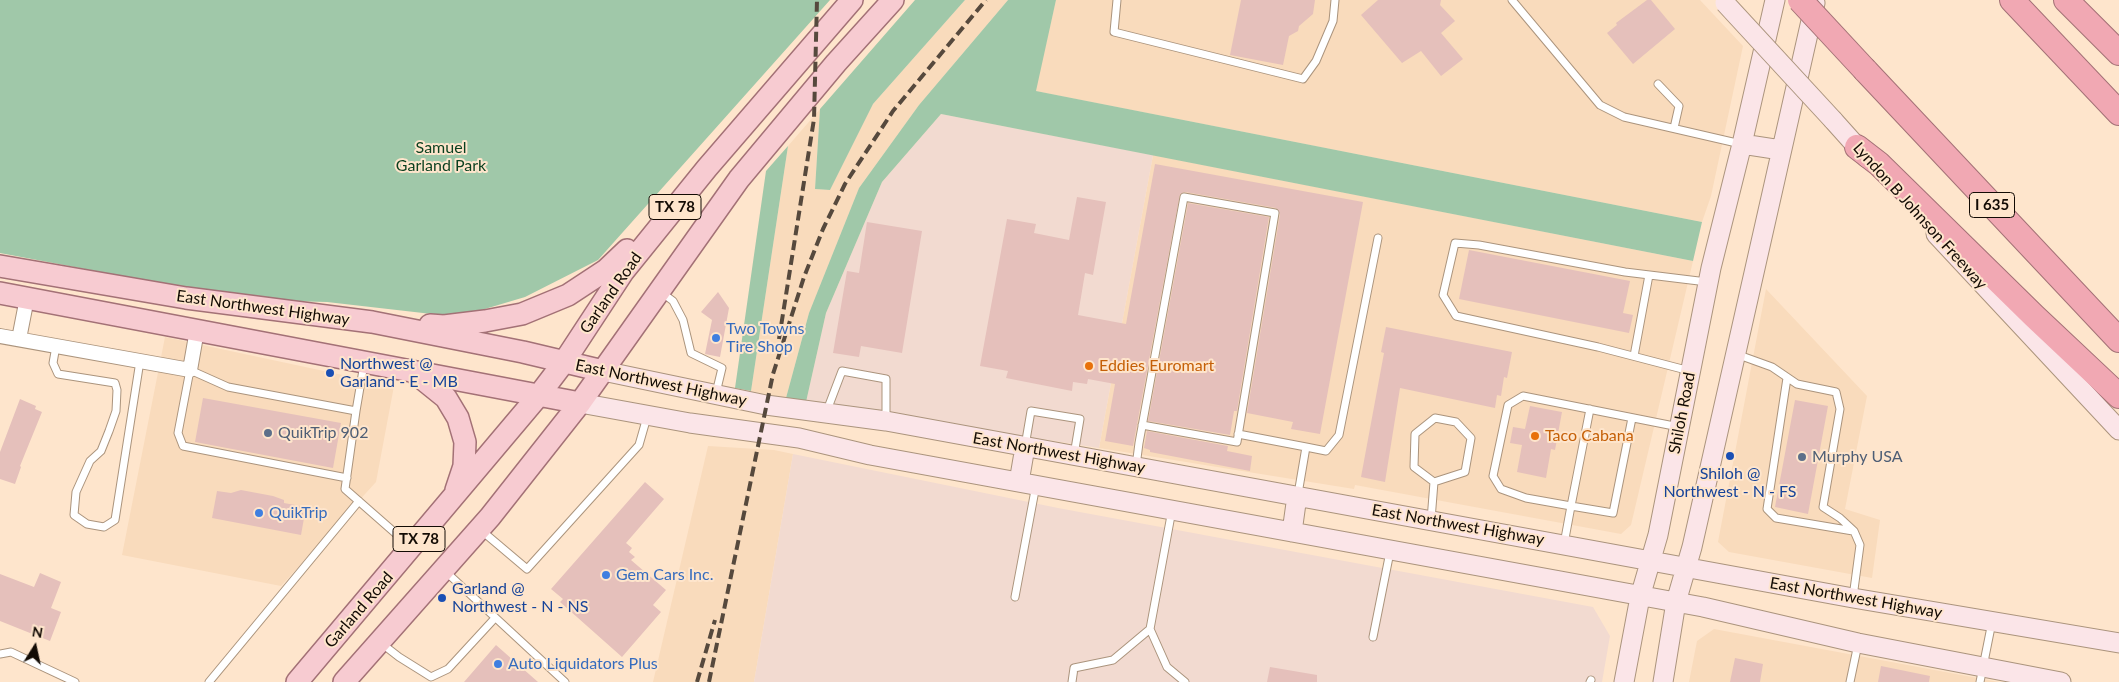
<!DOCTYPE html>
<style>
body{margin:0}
#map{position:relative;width:2119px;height:682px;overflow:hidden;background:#fee5cc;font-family:Lato,sans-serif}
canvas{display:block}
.north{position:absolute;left:10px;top:622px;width:50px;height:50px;-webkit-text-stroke:4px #fee5cc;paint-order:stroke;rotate:10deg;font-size:14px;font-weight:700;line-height:20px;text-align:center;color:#130b04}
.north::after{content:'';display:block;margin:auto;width:18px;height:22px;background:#130b04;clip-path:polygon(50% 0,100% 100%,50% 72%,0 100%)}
</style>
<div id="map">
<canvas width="2119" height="682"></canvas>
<div class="north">N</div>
</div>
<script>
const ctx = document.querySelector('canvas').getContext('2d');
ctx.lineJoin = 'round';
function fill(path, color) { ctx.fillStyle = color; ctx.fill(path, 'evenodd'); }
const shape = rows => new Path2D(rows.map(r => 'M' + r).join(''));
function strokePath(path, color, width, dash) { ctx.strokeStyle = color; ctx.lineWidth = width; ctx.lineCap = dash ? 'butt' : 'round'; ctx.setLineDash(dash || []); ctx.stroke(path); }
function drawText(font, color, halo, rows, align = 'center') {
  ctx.font = font + ' Lato,sans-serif'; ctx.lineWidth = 4; ctx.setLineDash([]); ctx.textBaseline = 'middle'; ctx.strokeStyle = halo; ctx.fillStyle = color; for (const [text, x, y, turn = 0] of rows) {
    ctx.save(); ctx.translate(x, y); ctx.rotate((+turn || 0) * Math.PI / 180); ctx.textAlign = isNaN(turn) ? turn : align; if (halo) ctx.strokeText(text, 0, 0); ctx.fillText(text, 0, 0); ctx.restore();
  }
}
const built = shape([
 [965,0,1008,0,919,105,859,188,809,313,786,398,751,391,788,146,820,109,815,189,830,190,873,104],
 [1056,0,1700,0,1743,46,1711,196,1702,222,1035,91],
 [1153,155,1693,261,1631,525,1621,534,1355,485,1354,489,1099,448],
 [1766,289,1867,396,1845,509,1880,520,1872,578,1729,552,1718,542],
 [165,337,394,386,376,482,281,586,122,555],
 [708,446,774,450,793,454,754,682,653,682],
 [1714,629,1999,682,1689,682,1697,641]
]);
const industrial = shape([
 [941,114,1153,155,1099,448,806,402,826,313,882,182],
 [793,454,1058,508,1593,607,1610,636,1602,682,754,682]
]);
const green = shape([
 [0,0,830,0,598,260,525,297,458,317,327,302,250,300,0,253],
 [915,0,965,0,873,104,830,190,815,189,820,109],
 [1008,0,1056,0,1036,91,1702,222,1693,261,941,114,882,182,826,313,806,402,786,398,809,313,859,188,919,105],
 [788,146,751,391,735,388,766,171]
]);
const building = shape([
 [1241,0,1315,0,1313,14,1299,26,1298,31,1289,36,1283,65,1230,55],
 [1378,0,1441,0,1440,5,1455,21,1441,33,1463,59,1441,76,1421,51,1402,63,1361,15],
 [1647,0,1651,0,1675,29,1633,64,1607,33,1617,25,1616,23],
 [1155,164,1363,202,1320,434,1291,429,1293,422,1247,413,1280,214,1276,208,1185,192,1180,194,1133,446,1105,441,1115,384,1088,379,1087,384,1073,382,1072,391,1006,378,1008,371,980,366,1007,219,1036,224,1034,233,1069,240,1077,197,1106,202,1093,275,1085,273,1078,315,1126,324],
 [1188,203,1269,217,1237,411,1234,411,1230,435,1148,421],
 [867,222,922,231,902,353,861,346,859,357,833,353,847,271,859,273],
 [1469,250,1630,281,1623,313,1633,315,1629,333,1459,299],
 [718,292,729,308,720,357,705,354,712,320,701,312],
 [1386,327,1512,352,1507,378,1504,377,1501,396,1497,395,1495,408,1400,388,1385,482,1361,477,1384,353,1381,352],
 [203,398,341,423,333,468,195,442],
 [20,399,36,406,35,409,42,412,20,466,21,467,15,484,0,479,0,452],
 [1795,400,1828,406,1808,514,1775,507],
 [1530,406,1562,412,1555,450,1551,449,1546,478,1517,472,1522,445,1510,443,1513,427,1525,429],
 [1147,431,1228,446,1227,451,1252,456,1250,471,1150,452,1150,450,1144,448],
 [645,482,664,499,626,543,632,548,629,552,635,557,631,560,666,590,653,605,661,612,622,657,560,602,563,599,551,589],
 [241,490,273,496,284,500,284,503,306,507,301,535,212,518,217,491,231,493],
 [40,573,61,582,51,608,61,612,50,641,0,621,0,574,34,587],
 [496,645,538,682,464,682],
 [1735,658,1763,664,1760,682,1730,682],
 [1881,666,1930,676,1929,682,1878,682],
 [1270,667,1317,675,1317,682,1267,682]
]);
const lane = shape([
 [1117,0,1114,32,1303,79,1316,61,1333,21,1335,0],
 [1512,0,1600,105,1624,117,1741,144],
 [1658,84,1679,106,1674,128],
 [661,292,673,301,683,320,691,353,722,368,716,393],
 [56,346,53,363,58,374,115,383,117,390,116,411,109,431,101,451,90,461,76,492,74,515,87,524,104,527,115,520,140,361],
 [1736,354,1772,367,1797,384,1836,392,1840,409,1823,507,1840,518,1854,531,1860,545,1853,597],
 [1634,356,1649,275],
 [1690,371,1598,347,1456,316,1443,295,1455,243,1479,245,1625,272,1707,282],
 [1787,378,1767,509,1776,518,1853,531],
 [1590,409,1571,506,1613,513,1632,418],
 [356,411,345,489,410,546],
 [826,413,842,371,886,379,886,421],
 [1238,434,1306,447,1298,494],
 [1025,446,1031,411,1080,419,1074,455],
 [1306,447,1326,451,1339,435,1378,238],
 [1136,466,1139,443,1184,197,1275,213,1237,442,1142,425],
 [347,478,183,446,178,433,190,370,228,387,356,411,364,364],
 [1172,510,1150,629,1167,667,1185,682],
 [1431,520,1434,482,1414,467,1415,434,1435,418,1456,422,1471,438,1465,472,1434,482],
 [482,531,527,569,639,445,647,417],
 [1564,544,1571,506,1526,498,1501,489,1493,476,1508,405,1523,396,1679,427],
 [445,571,565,682],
 [1015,597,1036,485],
 [1373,637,1390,552],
 [381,643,399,657,431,677,448,669,495,618],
 [0,654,11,652,75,682],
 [209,682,359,501],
 [1072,682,1074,668,1113,660,1150,629],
 [1590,682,1591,680],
 [1850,682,1858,644],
 [1980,682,1992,622]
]);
const street = shape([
 [0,336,190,370,197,330],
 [19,339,27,298]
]);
const secondary = shape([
 [1833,120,1867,158],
 [1742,144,1781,150],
 [1936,234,2119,430],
 [603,371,766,405,886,421,1853,598,2119,643],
 [580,403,690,423,799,438,870,455,1703,607,1858,643,2061,682],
 [1019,482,1025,447],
 [1292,532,1297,496],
 [1624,682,1640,597,1658,535,1711,268,1742,144,1775,0],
 [1663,682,1676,602,1692,547,1815,3]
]);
const primary = shape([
 [0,266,186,298,372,322,523,352,603,371],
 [0,293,580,403],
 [430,325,444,326,485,321,522,314,568,295,606,270,627,250],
 [415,373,446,398,458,418,465,442,464,466,456,490],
 [297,682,539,395,564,362,623,272,707,168,852,0],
 [344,682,490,517,580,403,739,179,836,63,893,0]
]);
const highway = shape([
 [2012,0,2119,113],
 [2066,0,2119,53],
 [1865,70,2119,340],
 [1857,147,1879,164,2034,316,2119,396]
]);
const rail = shape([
 [779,339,814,119,817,0],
 [697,682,715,620],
 [709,682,773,374,804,277,823,229,845,184,893,111,986,0]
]);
const secondaryBridge = shape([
 [1725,3,1833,120]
]);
const highwayBridge = shape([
 [1800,0,1865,70]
]);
const markers = [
 [716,338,5,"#3f7fe0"],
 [1089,366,5,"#e8710a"],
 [330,373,5,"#1a4fb4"],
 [268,433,5,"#5c6f8a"],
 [1535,436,5,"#e8710a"],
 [1730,456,5,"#1a4fb4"],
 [1802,457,5,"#5c6f8a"],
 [259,513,5,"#3f7fe0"],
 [606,575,5,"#3f7fe0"],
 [442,598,5,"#1a4fb4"],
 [498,664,5,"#3f7fe0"]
];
const shields = [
 [1992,205,45],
 [675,207,52],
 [419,539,52]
];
const shieldNames = [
 ["I 635",1992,205],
 ["TX 78",675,207],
 ["TX 78",419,539]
];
const parkNames = [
 ["Samuel",441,148],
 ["Garland Park",441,166]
];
const streetNames = [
 ["Lyndon B Johnson Freeway",1920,216,48],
 ["Garland Road",611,293,-55],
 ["East Northwest Highway",263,308,8],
 ["East Northwest Highway",661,383,12],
 ["Shiloh Road",1682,413,-79],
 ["East Northwest Highway",1059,453,10],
 ["East Northwest Highway",1458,525,10],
 ["East Northwest Highway",1856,598,10],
 ["Garland Road",359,610,-49]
];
const shopNames = [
 ["Two Towns",726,329],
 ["Tire Shop",726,347],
 ["QuikTrip",269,513],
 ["Gem Cars Inc.",616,575],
 ["Auto Liquidators Plus",508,664]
];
const transitNames = [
 ["Northwest @",340,364],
 ["Garland - E - MB",340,382],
 ["Shiloh @",1730,474,"center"],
 ["Northwest - N - FS",1730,492,"center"],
 ["Garland @",452,589],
 ["Northwest - N - NS",452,607]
];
const foodNames = [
 ["Eddies Euromart",1099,366],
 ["Taco Cabana",1545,436]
];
const serviceNames = [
 ["QuikTrip 902",278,433],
 ["Murphy USA",1812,457]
];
fill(built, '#f9dbbc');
fill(industrial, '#f2dad0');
fill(green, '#a0c8a9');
fill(building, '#e5c0bb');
strokePath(lane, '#ab947d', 9);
strokePath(street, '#ab947d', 16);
strokePath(secondary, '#ab947d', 21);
strokePath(primary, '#a37176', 24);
strokePath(highway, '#a37176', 26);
strokePath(lane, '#fff', 7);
strokePath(street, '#fff', 14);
strokePath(secondary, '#fbe5e8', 19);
strokePath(primary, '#f7cbd1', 21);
strokePath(highway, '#f1a8b3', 24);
strokePath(rail, '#56493d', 4, [10, 5]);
strokePath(secondaryBridge, '#ab947d', 21, []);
strokePath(highwayBridge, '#a37176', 26, []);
strokePath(secondaryBridge, '#fbe5e8', 19);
strokePath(highwayBridge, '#f1a8b3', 24);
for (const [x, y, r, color] of markers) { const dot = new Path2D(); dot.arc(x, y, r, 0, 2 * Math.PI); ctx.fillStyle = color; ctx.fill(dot); strokePath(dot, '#fee5cc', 2); }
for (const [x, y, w] of shields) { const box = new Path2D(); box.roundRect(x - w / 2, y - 12.5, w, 25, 4); ctx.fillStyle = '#fee5cc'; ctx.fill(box); strokePath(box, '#130b04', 1); }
drawText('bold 15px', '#130b04', null, shieldNames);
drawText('16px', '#093f1e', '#fee5cc', parkNames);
drawText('16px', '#130b04', '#fee5cc', streetNames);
drawText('16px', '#366cbe', '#fee5cc', shopNames, 'left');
drawText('16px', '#164399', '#fee5cc', transitNames, 'left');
drawText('16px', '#c56008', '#fee5cc', foodNames, 'left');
drawText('16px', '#4e5e75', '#fee5cc', serviceNames, 'left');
</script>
